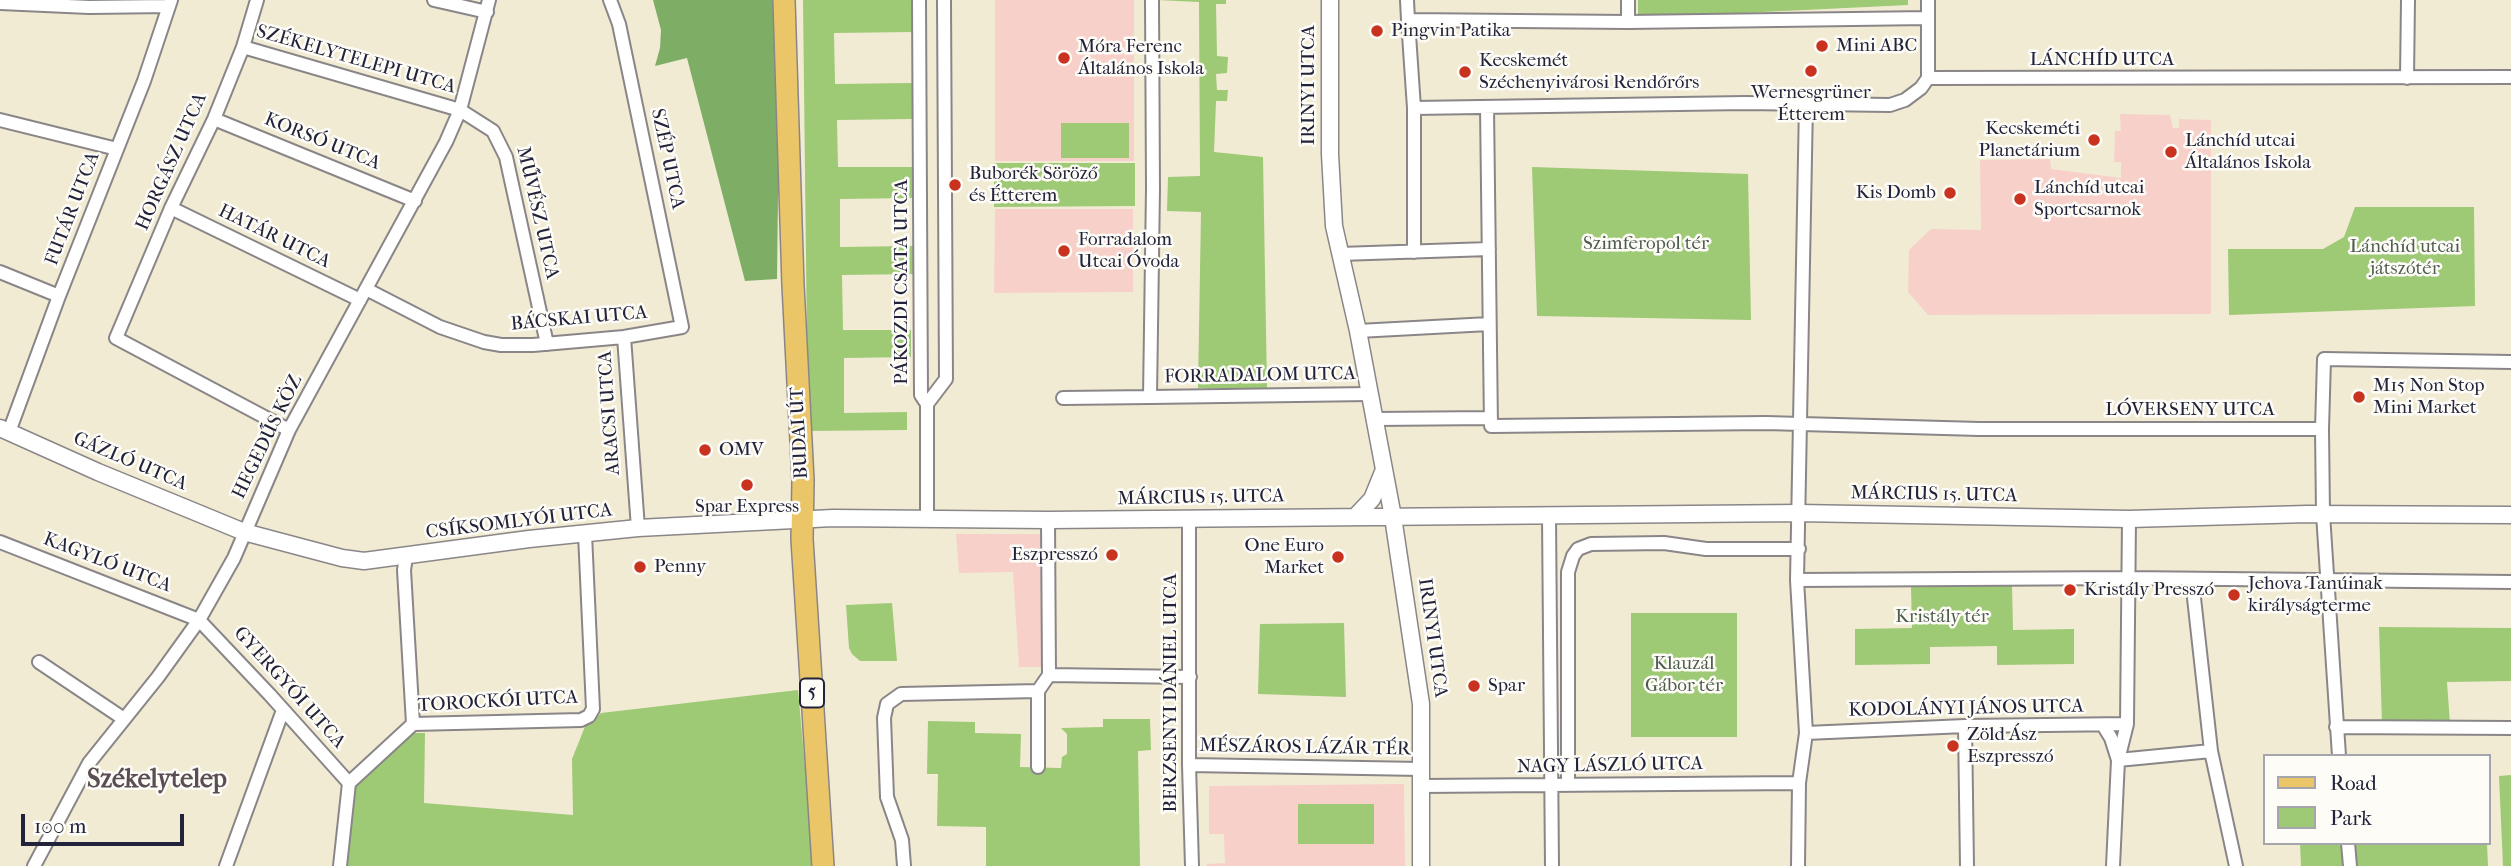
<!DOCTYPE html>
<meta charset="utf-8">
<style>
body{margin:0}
#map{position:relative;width:2511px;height:866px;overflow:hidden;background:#f2ebd4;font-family:"IM FELL French Canon",serif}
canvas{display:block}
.legend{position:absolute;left:2263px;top:754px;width:228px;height:91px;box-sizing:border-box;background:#fdfcf7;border:2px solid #a5a5ac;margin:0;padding:9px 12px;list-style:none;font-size:21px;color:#22223b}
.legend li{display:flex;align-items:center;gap:14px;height:35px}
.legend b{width:35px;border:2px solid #a5a5ac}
.scale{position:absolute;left:21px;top:814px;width:163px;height:32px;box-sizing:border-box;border:4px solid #22223b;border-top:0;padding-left:9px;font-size:21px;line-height:24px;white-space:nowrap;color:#22223b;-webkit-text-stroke:5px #fdfcf7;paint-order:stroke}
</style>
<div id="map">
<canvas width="2511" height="866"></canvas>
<ul class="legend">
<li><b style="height:9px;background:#ebc669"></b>Road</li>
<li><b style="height:19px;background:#9ec975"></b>Park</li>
</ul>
<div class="scale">100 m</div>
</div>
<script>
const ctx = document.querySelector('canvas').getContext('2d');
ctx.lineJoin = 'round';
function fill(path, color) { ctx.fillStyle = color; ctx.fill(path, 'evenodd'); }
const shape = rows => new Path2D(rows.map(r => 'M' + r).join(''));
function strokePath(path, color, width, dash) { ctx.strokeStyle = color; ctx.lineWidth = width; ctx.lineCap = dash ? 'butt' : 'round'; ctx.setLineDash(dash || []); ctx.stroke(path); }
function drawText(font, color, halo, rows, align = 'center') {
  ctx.font = font + ' "IM FELL French Canon",serif'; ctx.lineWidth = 5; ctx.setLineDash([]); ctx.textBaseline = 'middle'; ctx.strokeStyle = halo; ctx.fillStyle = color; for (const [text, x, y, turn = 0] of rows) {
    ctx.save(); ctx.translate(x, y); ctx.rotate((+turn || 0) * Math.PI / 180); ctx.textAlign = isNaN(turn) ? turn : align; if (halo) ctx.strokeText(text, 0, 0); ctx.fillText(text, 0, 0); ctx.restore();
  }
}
const built = shape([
 [995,0,1134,0,1134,161,995,161],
 [2120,114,2170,115,2173,128,2179,128,2179,119,2211,120,2211,314,1928,315,1908,292,1909,250,1931,229,1981,230,1980,160,2050,159,2051,169,2121,178,2121,162,2114,162,2115,131,2121,131],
 [995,209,1133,209,1133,292,994,293],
 [956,534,1042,534,1046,667,1019,667,1013,572,959,573],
 [1404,784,1405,866,1207,866,1207,864,1225,863,1224,834,1209,834,1209,786]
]);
const green = shape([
 [803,0,913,0,913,32,834,33,835,84,912,83,912,119,837,120,838,167,913,167,913,198,840,199,840,247,913,246,914,274,842,275,843,330,911,330,911,357,844,358,844,413,907,412,907,430,808,431],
 [1157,0,1226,0,1226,4,1216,4,1217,56,1228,57,1227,73,1216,74,1217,90,1228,90,1227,101,1216,101,1214,152,1263,157,1267,388,1198,388,1201,212,1167,211,1168,177,1200,176,1199,2],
 [1638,0,1908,0,1908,5,1638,18],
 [1061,123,1129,123,1129,158,1061,158],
 [994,163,1135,163,1135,206,994,207],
 [1532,167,1748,174,1751,320,1537,316],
 [2355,207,2474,207,2475,306,2229,315,2228,249,2323,249,2344,237],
 [2012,585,2013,630,2074,629,2074,664,1997,665,1997,646,1930,647,1930,664,1855,665,1855,629,1912,628,1911,587],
 [892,603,897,661,860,661,852,654,849,648,846,605],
 [1631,613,1737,613,1737,737,1631,737],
 [1344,623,1346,697,1258,694,1260,624],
 [2379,627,2511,628,2511,681,2447,682,2450,724,2382,724],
 [798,690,814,866,346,866,354,785,412,733,425,733,424,803,573,815,572,759,586,724,593,722,601,713],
 [1103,719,1150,719,1151,750,1138,751,1140,866,986,866,986,827,937,826,938,774,927,774,928,721,975,722,975,733,1021,734,1020,767,1061,768,1062,757,1067,754,1067,734,1061,728,1103,727],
 [2511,775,2511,866,2503,866,2499,776],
 [1298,804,1374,804,1374,844,1298,844],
 [2300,843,2487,843,2488,866,2301,866]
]);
const forest = shape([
 [653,0,774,0,779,114,777,279,745,281,687,58,655,66,660,48,661,30]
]);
const minor = shape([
 [257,0,243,47,214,119,171,208,116,338,289,430],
 [434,0,487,12],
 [919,0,921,395,927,404],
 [1152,0,1153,188,1150,397,1370,394],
 [1407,0,1408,20,1628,22,1928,18],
 [1928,0,1928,78],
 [0,3,89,7,169,6],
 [1408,20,1414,108,1414,252],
 [1628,22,1628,0],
 [243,47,460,110,493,131,506,157,547,344],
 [1928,78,2511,77],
 [2407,78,2408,0],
 [1487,107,1491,426,1766,423,1979,429,2322,429,2324,359,2511,362],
 [1414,108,1745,103,1890,105,1905,100,1921,88,1928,78],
 [214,119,415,201],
 [0,120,117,149],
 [171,208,360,300],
 [1340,254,1489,249],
 [0,272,59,296],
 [366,289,440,327,484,342,501,345,533,345,624,337,682,327,619,24,610,0],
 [1358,331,1489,324],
 [624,337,638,528],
 [1063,398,1150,397],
 [927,404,946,379,944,0],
 [927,404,927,519],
 [1374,419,1491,418],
 [2322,429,2323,514,2339,756],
 [9,432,59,296,144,81,171,0],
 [1549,517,1552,866],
 [1189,519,1189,765,1192,866],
 [1048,520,1049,675],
 [0,542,199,620,270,695,349,783],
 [406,557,404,570,413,724],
 [1797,580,2128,578,2511,582],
 [2192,580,2211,751,2236,866],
 [39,662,124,719],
 [2103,725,2111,738,2118,760,2211,751],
 [1965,726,1967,866],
 [2336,727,2511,728],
 [1806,733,1965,726,2127,724],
 [1189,765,1421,769],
 [1038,767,1038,691],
 [349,783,413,724,581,720,589,716,593,709,585,534],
 [1568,785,1568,572,1573,556,1578,549,1591,544,1664,543,1706,549,1799,549],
 [1421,786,1799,783],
 [2348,843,2350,866],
 [34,866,89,763,158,677,199,620,234,558,289,430,446,142,460,110,489,0],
 [226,866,283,710],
 [340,866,349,783],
 [904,866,902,840,887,797,884,718,887,704,901,694,1038,691,1049,675,1190,677],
 [1798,866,1799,783,1806,733,1797,580,1806,104],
 [2113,866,2118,760,2127,724,2129,519]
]);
const tertiary = shape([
 [1330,0,1330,154,1334,226,1358,331,1393,517,1421,704,1421,866],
 [0,428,98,472,244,532,342,558,364,561,529,539,638,528,833,518,1048,520,1799,513,2129,519,2307,514,2511,515],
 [1355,517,1372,499,1383,472]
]);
const primary = shape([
 [784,0,793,285,803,480,802,539,823,866]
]);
const markers = [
 [1377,31,7,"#c8321e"],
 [1822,46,7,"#c8321e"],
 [1064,58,7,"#c8321e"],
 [1811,71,7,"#c8321e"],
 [1465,72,7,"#c8321e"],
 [2094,140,7,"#c8321e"],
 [2171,152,7,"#c8321e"],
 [955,185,7,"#c8321e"],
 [1950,193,7,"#c8321e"],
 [2020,199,7,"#c8321e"],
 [1064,251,7,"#c8321e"],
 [2359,397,7,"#c8321e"],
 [705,450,7,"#c8321e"],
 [747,485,7,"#c8321e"],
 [1112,555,7,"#c8321e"],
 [1338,557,7,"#c8321e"],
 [640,567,7,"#c8321e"],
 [2070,590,7,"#c8321e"],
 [2234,595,7,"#c8321e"],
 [1474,686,7,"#c8321e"],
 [1953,746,7,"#c8321e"]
];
const shields = [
 [812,693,24]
];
const shieldNames = [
 ["5",812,693]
];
const poiNames = [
 ["Pingvin Patika",1391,31],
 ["Mini ABC",1836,46],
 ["Móra Ferenc",1078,47],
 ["Általános Iskola",1078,69],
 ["Kecskemét",1479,61],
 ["Széchenyivárosi Rendőrőrs",1479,83],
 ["Wernesgrüner",1811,93,"center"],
 ["Étterem",1811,115,"center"],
 ["Kecskeméti",2080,129,"right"],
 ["Planetárium",2080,151,"right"],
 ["Lánchíd utcai",2185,141],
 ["Általános Iskola",2185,163],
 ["Buborék Söröző",969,174],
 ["és Étterem",969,196],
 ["Lánchíd utcai",2034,188],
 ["Sportcsarnok",2034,210],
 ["Kis Domb",1936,193,"right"],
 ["Forradalom",1078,240],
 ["Utcai Óvoda",1078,262],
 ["M15 Non Stop",2373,386],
 ["Mini Market",2373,408],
 ["OMV",719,450],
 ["Spar Express",747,507,"center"],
 ["One Euro",1324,546,"right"],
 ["Market",1324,568,"right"],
 ["Eszpresszó",1098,555,"right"],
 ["Penny",654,567],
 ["Jehova Tanúinak",2248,584],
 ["királyságterme",2248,606],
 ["Kristály Presszó",2084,590],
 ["Spar",1488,686],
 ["Zöld Ász",1967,735],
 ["Eszpresszó",1967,757]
];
const streetNames = [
 ["SZÉKELYTELEPI UTCA",356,60,16],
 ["LÁNCHÍD UTCA",2102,60],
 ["IRINYI UTCA",1309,85,-90],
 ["KORSÓ UTCA",322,142,22],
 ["SZÉP UTCA",667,159,78],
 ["HORGÁSZ UTCA",172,162,-66],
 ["FUTÁR UTCA",73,209,-69],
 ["MŰVÉSZ UTCA",537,213,77],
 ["HATÁR UTCA",274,237,26],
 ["PÁKOZDI CSATA UTCA",902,282,-90],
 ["BÁCSKAI UTCA",579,319,-5],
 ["FORRADALOM UTCA",1260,376,-1],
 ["LÓVERSENY UTCA",2190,410],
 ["ARACSI UTCA",610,413,-94],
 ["BUDAI ÚT",800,433,-93],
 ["HEGEDŰS KÖZ",268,437,-64],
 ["GÁZLÓ UTCA",130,462,23],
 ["MÁRCIUS 15. UTCA",1934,495,1],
 ["MÁRCIUS 15. UTCA",1201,498,-1],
 ["CSÍKSOMLYÓI UTCA",519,522,-7],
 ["KAGYLÓ UTCA",107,563,21],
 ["IRINYI UTCA",1432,638,82],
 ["GYERGYÓI UTCA",289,688,48],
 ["BERZSENYI DÁNIEL UTCA",1171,693,-90],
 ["TOROCKÓI UTCA",498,702,-3],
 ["KODOLÁNYI JÁNOS UTCA",1966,709,-1],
 ["MÉSZÁROS LÁZÁR TÉR",1305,748,1],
 ["NAGY LÁSZLÓ UTCA",1610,766,-1]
];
const parkNames = [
 ["Szimferopol tér",1646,244],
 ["Lánchíd utcai",2405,247],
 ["játszótér",2405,269],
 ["Kristály tér",1942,617],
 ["Klauzál",1684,664],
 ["Gábor tér",1684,686]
];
const districtNames = [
 ["Székelytelep",157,781]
];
fill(built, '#f7d0ca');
fill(green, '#9ec975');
fill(forest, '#7ead66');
strokePath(minor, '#8a8688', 16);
strokePath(tertiary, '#8a8688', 19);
strokePath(primary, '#8a8688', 24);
strokePath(minor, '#fff', 12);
strokePath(tertiary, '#fff', 16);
strokePath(primary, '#ebc669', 21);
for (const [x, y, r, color] of markers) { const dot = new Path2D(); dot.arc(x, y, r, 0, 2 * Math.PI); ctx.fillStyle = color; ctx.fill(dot); strokePath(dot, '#fdfcf7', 2.5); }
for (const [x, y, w] of shields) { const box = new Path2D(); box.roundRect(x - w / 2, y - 14.5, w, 29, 5); ctx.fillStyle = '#fdfcf7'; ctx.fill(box); strokePath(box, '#22223b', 2); }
drawText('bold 18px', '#22223b', null, shieldNames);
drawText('19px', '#22223b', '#fdfcf7', poiNames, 'left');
drawText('19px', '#22223b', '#fdfcf7', streetNames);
drawText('19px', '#4d5c4f', '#fdfcf7', parkNames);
drawText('bold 26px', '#5a4d53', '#fdfcf7', districtNames);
</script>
